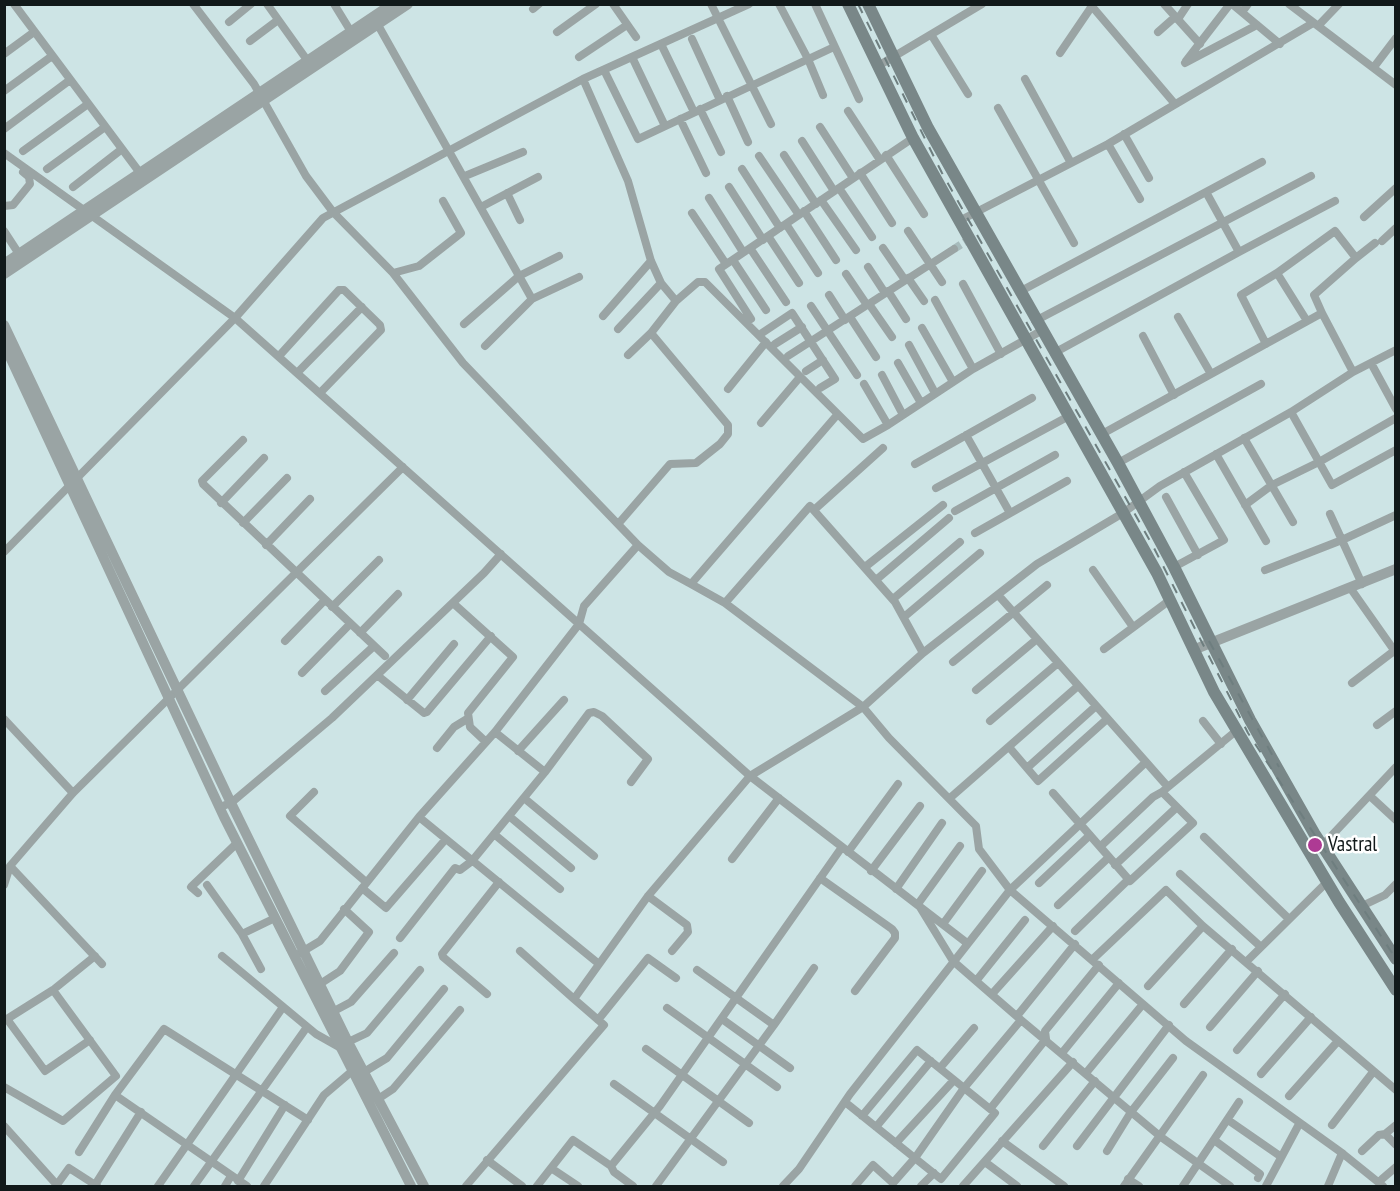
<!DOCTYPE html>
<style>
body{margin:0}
#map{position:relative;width:1400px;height:1191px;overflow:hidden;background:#cde4e5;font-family:"PT Sans Narrow",sans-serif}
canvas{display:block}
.frame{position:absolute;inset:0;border:6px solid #11191a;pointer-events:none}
</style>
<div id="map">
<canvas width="1400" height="1191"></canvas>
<div class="frame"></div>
</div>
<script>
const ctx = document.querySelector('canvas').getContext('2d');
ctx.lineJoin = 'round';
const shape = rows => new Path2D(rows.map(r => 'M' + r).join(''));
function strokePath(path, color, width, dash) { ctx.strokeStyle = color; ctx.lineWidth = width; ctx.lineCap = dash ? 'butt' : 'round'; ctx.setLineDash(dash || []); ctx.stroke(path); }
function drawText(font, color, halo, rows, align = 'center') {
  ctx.font = font + ' "PT Sans Narrow",sans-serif'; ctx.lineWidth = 5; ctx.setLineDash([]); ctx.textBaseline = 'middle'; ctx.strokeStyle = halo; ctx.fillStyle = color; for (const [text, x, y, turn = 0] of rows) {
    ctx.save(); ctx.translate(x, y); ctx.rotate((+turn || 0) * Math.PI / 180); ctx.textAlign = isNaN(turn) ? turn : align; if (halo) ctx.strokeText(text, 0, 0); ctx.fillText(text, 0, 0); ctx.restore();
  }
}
const minorTunnel = shape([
 [954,249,965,242]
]);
const minor = shape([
 [14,4,140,173],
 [193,4,254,84,306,176,333,212,393,273],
 [267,4,307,60],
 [334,4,353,35],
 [613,4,636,37],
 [711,4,771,124],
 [779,4,808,59,823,95],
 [815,4,859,99],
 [1090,4,1175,104],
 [1164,4,1200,44],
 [1232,4,1280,44],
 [1289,4,1396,85],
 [533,9,539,4],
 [1242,12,1248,4],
 [1178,19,1188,4],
 [229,22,251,4],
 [378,25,532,299],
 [1318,26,1339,4],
 [557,32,596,4],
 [1158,32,1175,17],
 [932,36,968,94],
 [692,39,720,100],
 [250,41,278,20],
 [661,44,694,112],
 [1060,53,1092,6],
 [4,54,34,32],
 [579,57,627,25],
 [632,57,665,126],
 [1186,61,1230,4],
 [1185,63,1257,25],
 [878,66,982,4],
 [1374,67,1396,38],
 [604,70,638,139,834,47],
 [583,79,628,181,651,261,661,283,676,301],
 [1025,79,1071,163],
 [4,91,52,56],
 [727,96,748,142],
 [998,108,1074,243],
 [700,109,721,152],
 [848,111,880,160],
 [680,119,706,173],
 [820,127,853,178],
 [4,129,70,80],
 [1124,134,1149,178],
 [802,141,834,191],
 [1108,144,1140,199],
 [23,151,88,104],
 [4,153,235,318,750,776,967,943],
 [784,155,816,204],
 [886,155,924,214],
 [759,156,799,215],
 [47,169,105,127],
 [742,169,780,228],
 [860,173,892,223],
 [465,176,523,152],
 [73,187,122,149],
 [729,187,763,240],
 [839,188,872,237],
 [507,193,520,220],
 [709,198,743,252],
 [821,200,856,250],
 [443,201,461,233,419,266,393,273,463,363,638,545,669,572,691,584,837,415],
 [4,206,13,205,30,184,29,177,23,172],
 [481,207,538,177],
 [804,211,836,260],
 [692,213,726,264],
 [1364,217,1396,188],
 [959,221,1108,144,1313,23],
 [786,224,818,273],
 [4,231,19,254],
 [908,231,942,282],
 [768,236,799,283],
 [1382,241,1396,228],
 [750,248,786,302],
 [883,248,905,280],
 [1239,252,1335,201],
 [733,260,766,310],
 [868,267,885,293],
 [1277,273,1335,231,1356,258,1375,243],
 [846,274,867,305],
 [908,278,924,301],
 [963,284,1001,354],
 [888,291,906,319],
 [1019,292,1262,162],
 [829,295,845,320],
 [935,300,973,369],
 [869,304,892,337],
 [811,306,857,375],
 [1322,313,1314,295,1356,258],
 [603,316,651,261],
 [850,317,876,357],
 [1178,317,1211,374],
 [751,319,719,269,913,138],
 [1035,321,1311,176],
 [464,324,519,276,559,256],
 [922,328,953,382],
 [618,329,661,283],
 [762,333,792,313,835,379,820,388],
 [1143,336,1174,395],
 [775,344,802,327],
 [1266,344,1241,295,1277,273,1307,321],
 [909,345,935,393],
 [485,346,532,299,579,277],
 [1054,353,1239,252,1206,192],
 [628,355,651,333],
 [279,356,339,290,344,290,380,325,381,330,320,393],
 [788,356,954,249],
 [898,363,921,403],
 [1371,363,1396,409],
 [806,371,823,360],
 [297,373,362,307],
 [882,375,903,415],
 [864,384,888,425],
 [728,389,766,342],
 [1291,412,1332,485,1396,450],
 [761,423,800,377],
 [1102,434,1322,313,1353,372],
 [966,435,1010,513],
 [1244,438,1293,522],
 [243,440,202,481,203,484,385,656],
 [1216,454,1266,541],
 [1118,463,1261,384],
 [915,464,1032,398],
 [936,488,1069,416],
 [1166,497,1198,555],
 [221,503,264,458],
 [1245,505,1272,485,1319,462,1396,418],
 [814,510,883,448],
 [955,511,1055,455],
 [1330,514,1362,584],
 [243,523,287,478],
 [619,523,670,464,696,463,720,444,728,434,728,425,651,333,676,301,698,282,705,282,863,439,888,425,973,369,1041,331],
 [975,533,1067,481],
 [266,545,310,499],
 [4,552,235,318,323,218,583,79,749,4],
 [865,567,943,505],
 [1174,567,1224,540,1184,472],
 [1093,570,1133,627],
 [1265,570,1342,540,1396,515],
 [876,580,949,518],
 [691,584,725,603],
 [1351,589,1396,653],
 [999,596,1146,762],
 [893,599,960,542],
 [453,603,513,657,468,713,470,727,486,742],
 [332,607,379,560],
 [904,617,980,553],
 [360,633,398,594],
 [285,641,325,600],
 [1104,649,1170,600],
 [923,653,895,602,810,506,725,603,863,707,889,738,976,826,979,849,1010,890,1186,1041,1342,1153,1383,1186],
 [953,662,1047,585],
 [302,673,350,624],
 [377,675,424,713,427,712,491,636],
 [1352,683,1394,651],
 [976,690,1037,639],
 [325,691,374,646],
 [407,700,454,644],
 [4,719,73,793],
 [990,721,1058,663],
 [1203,721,1221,744],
 [1377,725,1396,711],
 [1009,747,1038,781,1107,719],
 [437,748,454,727,467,719],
 [518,751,564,700],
 [1027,768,1096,706],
 [545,772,589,713,594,712,602,716,648,759,631,782],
 [314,792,290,816,366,882],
 [1053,793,1130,881,1193,823,1162,792,1168,787],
 [1370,796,1396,820],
 [524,798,594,856],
 [950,798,1078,686],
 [220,807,231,803,332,718,484,573,501,554],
 [509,816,571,868],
 [419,817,599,964],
 [494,834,560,889],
 [1204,837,1289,919],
 [1102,845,1153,797,1162,792],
 [960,846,918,904,953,961,1021,1020],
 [1319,849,1396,767],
 [848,852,898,784],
 [732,859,779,798],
 [1115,865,1177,807],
 [871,871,920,806],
 [1180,874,1261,947],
 [820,878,892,929,895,933,895,938,855,991],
 [1039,883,1090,835],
 [4,885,10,866],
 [207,885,242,934,275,918],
 [362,888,386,908,445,840],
 [896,889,942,823],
 [198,893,191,887,237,843],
 [648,896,687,925,688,932,672,951],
 [1058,905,1108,858],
 [1364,905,1385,895,1396,884],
 [943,924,982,871],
 [1075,931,1129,879],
 [242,934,261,969],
 [400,938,455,868,460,870,472,861,545,772,495,732],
 [520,951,574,999,648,896,750,776,863,707,923,653,1037,564,1123,513,1160,486,1291,412,1353,372,1396,350],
 [300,953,320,941,419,817,495,732,579,624,584,606,638,545],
 [222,956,316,1034,339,1047],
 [1093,959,1166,890,1203,926,1396,1090],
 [1247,961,1327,882],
 [102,964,10,866,73,793,403,467],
 [697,970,774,1025,814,968],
 [976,981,1025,920],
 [320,984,340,971,369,932,344,909],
 [1148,986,1203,926],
 [53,990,95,956],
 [487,994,443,957,442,954,499,882],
 [992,994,1053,926],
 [1184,1004,1232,949],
 [667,1008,777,1087],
 [334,1011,351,1002,394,953],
 [1017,1016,1075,944],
 [722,1019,790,1068],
 [598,1020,648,958,676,978],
 [1210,1027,1258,971],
 [348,1042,367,1033,420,970],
 [646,1049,749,1123],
 [1237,1050,1285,994],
 [1062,1053,1119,983],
 [940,1068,974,1028],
 [364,1072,387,1058,444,989],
 [1086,1073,1143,1004],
 [1261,1074,1311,1017],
 [614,1084,723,1162],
 [4,1087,63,1121,116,1076,53,990,7,1019,45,1071,90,1040],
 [115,1095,247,1186],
 [1289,1096,1338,1041],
 [378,1099,393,1089,460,1010],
 [845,1102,896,1143,941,1179,995,1113,917,1050,862,1116],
 [990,1109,1046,1039,1045,1031,1099,965],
 [1228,1120,1280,1156],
 [1332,1125,1373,1072],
 [1396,1125,1385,1134,1396,1145],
 [4,1126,57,1185],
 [876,1127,931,1061],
 [1214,1140,1260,1174,1258,1178],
 [1002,1141,1064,1186],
 [896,1143,954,1080],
 [1043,1146,1095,1081],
 [1077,1146,1169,1025],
 [1107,1151,1131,1112,1173,1058],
 [1362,1151,1379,1135,1385,1134],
 [79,1152,115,1095,164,1029,308,1120],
 [487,1160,522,1186],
 [985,1162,1017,1186],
 [611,1166,614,1172,633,1186],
 [551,1168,578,1186],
 [1128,1179,1139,1186],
 [1382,1179,1396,1167],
 [238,1181,285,1105],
 [95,1185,141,1112],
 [56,1186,69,1168,97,1186],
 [158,1186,283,1007],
 [194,1186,307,1027],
 [225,1186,231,1176],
 [264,1186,324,1095,351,1072],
 [466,1186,604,1025,574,999],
 [537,1186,573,1140,611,1166,660,1106,842,847],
 [656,1186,774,1025],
 [783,1186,799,1169,850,1094,1010,890,1146,762,1168,787,1236,731],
 [855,1186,873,1165,893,1183,915,1158,964,1088,1021,1020,1161,1137,1230,1186],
 [921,1186,934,1173],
 [963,1186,1073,1062],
 [1124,1186,1203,1075],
 [1183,1186,1239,1102],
 [1266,1186,1298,1126],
 [1328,1186,1342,1153]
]);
const tertiary = shape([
 [4,264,392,4],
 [4,274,408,4],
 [4,325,231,803,348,1042,424,1186],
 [4,344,224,817,411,1186],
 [1193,650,1396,569]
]);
const secondary = shape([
 [848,4,913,138,1157,573,1214,692,1339,902,1396,990],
 [868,4,928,128,1118,463,1174,567,1250,720,1314,833,1396,959]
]);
const rail = shape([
 [858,4,942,173,1154,548,1248,733,1396,959],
 [1209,641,1279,767]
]);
const markers = [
 [1315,845,8,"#ae3a94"]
];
const poiNames = [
 ["Vastral",1328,845]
];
strokePath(minorTunnel, '#a7bbbc', 8, [8, 4]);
strokePath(minor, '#9aa4a4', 8);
strokePath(tertiary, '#9aa4a4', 10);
strokePath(secondary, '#798788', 12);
strokePath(rail, '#6e7e7f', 2, [10, 10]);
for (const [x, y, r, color] of markers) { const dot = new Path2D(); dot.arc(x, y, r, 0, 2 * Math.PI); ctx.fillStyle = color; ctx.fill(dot); strokePath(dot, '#fff', 2); }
drawText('21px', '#11191a', '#fff', poiNames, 'left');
</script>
